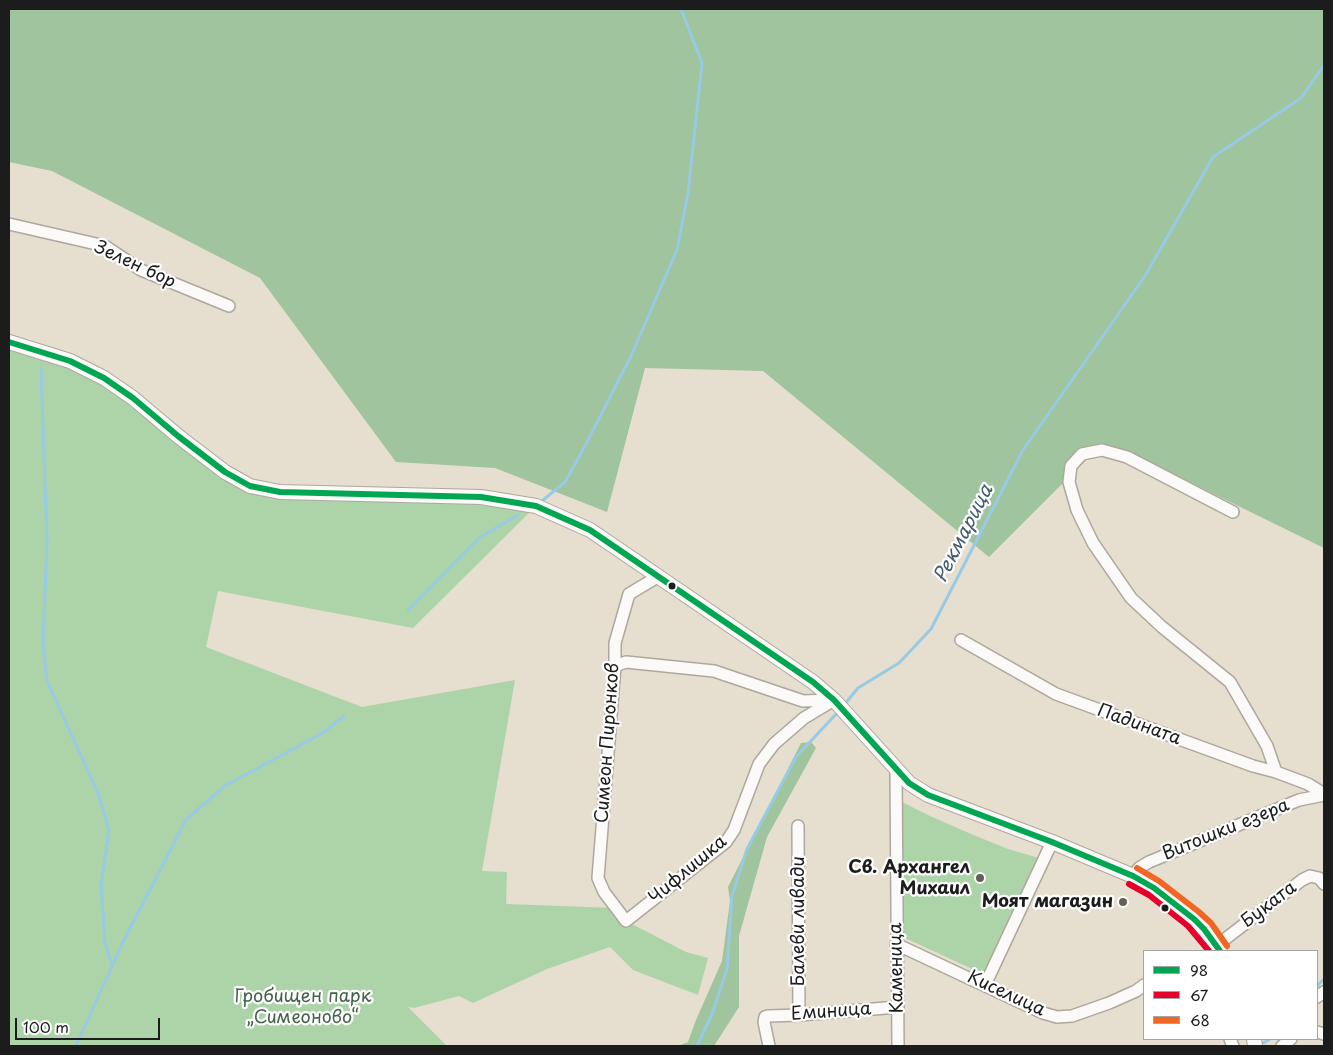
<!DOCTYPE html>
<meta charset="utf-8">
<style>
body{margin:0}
#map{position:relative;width:1333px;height:1055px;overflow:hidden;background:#e6dece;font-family:"Playpen Sans",sans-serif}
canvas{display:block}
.frame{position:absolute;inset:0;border:10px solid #1c1c1c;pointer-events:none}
.legend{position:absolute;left:1143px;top:950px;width:175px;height:90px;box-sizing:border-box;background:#fff;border:1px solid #a4a4a4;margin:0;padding:6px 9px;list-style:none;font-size:15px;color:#1c1c1c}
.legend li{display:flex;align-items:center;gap:10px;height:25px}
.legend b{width:25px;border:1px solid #a4a4a4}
.scale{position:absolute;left:15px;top:1018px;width:145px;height:22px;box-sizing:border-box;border:2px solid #1c1c1c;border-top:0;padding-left:6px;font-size:15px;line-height:18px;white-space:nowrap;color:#1c1c1c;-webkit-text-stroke:4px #fff;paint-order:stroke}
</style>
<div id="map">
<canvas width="1333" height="1055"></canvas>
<div class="frame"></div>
<ul class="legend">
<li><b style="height:6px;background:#00a651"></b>98</li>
<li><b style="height:6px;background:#e4002b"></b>67</li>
<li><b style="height:6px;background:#f26522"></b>68</li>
</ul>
<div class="scale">100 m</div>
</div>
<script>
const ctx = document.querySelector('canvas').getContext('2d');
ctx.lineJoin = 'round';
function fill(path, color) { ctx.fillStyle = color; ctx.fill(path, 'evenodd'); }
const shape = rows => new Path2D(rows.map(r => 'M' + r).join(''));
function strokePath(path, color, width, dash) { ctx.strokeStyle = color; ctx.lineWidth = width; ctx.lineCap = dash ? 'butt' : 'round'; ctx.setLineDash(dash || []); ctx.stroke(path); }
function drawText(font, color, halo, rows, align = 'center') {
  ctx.font = font + ' "Playpen Sans",sans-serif'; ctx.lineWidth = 4.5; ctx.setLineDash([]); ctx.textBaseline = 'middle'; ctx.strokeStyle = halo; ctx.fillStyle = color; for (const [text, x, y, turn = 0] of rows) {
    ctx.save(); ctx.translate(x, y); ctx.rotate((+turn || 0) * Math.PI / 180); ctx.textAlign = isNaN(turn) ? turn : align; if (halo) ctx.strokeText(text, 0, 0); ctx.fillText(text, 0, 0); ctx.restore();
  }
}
const green = shape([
 [9,342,70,361,250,486,536,506,413,628,218,591,206,647,362,707,515,680,482,871,507,872,506,904,616,908,626,921,686,952,708,958,698,995,633,970,610,947,547,969,473,1003,459,996,414,1008,408,1007,447,1046,9,1046],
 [902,802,930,816,971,834,1008,849,1039,858,983,974,903,937]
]);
const forest = shape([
 [9,9,1324,9,1324,548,1122,449,1089,457,989,557,763,371,645,368,607,512,495,468,396,462,260,278,52,171,9,162],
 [811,742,816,748,767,837,739,936,739,1007,714,1046,678,1046,688,1042,696,1020,722,961,730,901,728,887,801,743]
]);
const stream = shape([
 [41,369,47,540,43,645,47,681,98,793,109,831,101,885,105,942,112,966],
 [543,500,565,482,587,442,631,356,677,250,688,193,702,63,681,9],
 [408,610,479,538,518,515],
 [844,705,858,688,899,663,931,629,1023,450,1145,276,1213,157,1301,98,1324,65],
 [1317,986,1324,979],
 [1260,1045,1270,1039],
 [76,1046,123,942,186,820,226,785,321,734,344,716],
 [697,1046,712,1014,727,969,732,896,747,849,796,757,838,712]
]);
const minor = shape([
 [9,224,105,246,141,270,229,306],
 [1233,512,1127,457,1102,450,1082,454,1071,466,1069,482,1077,510,1093,543,1131,598,1162,627,1230,682,1267,746,1276,772],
 [659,576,629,594,615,643,615,666,598,878,604,892,626,921,726,842,734,830,759,764,774,744,804,718,834,700],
 [961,640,1056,694,1253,766,1276,772,1308,784,1324,794],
 [615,666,626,662,714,671,803,701,832,700],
 [896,769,898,1046],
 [798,826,799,1015],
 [1133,876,1139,868,1149,862,1299,800,1324,795],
 [896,944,1043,1013,1057,1017,1072,1016,1109,1003,1136,991,1144,985],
 [1216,946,1302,880,1310,876,1319,878,1324,884],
 [985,985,1052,842],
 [1317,997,1324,992],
 [1317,1032,1324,1034],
 [1230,1039,1233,1046],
 [769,1046,764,1022,765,1017,768,1016,799,1015,898,1007],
 [1282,1046,1291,1039]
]);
const tertiary = shape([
 [9,342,70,361,104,378,133,398,178,436,225,472,250,486,280,492,481,497,536,506,590,530,813,682,834,700,909,783,928,795,1052,842,1133,876,1154,888,1194,919,1204,929,1220,951],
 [1254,1039,1255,1046]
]);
const bus1 = shape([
 [9,342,70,361,104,378,133,398,178,436,225,472,250,486,280,492,481,497,536,506,590,530,813,682,834,700,909,783,928,795,1052,842,1133,876,1154,888,1194,919,1204,929,1220,951]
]);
const bus2 = shape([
 [1129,884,1149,895,1188,926,1209,951]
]);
const bus3 = shape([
 [1137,868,1159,881,1199,912,1211,923,1227,946]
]);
const markers = [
 [672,586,4.5,"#1c1c1c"],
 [980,878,5,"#63605a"],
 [1123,902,5,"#63605a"],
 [1165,908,4.5,"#1c1c1c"]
];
const streetNames = [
 ["Зелен бор",135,265,25],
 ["Падината",1139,725,20],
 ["Симеон Пиронков",608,743,-86],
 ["Витошки езера",1226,830,-22],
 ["Чифлишка",688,870,-40],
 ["Буката",1269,905,-37],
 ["Балеви ливади",799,921,-90],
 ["Каменица",897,968,-91],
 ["Киселица",1006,994,25],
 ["Еминица",831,1012,-4]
];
const poiNames = [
 ["Св. Архангел",970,868],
 ["Михаил",970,889],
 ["Моят магазин",1113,902]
];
const parkNames = [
 ["Гробищен парк",303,997],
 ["„Симеоново“",303,1018]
];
const waterNames = [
 ["Рекмарица",964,534,-63]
];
fill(green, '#add4a8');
fill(forest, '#a0c49d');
strokePath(stream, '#97cae4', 3);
strokePath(minor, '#ada89e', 14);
strokePath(tertiary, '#ada89e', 16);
strokePath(minor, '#fbfaf8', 11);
strokePath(tertiary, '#fbfaf8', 14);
strokePath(bus1, '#00a651', 6);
strokePath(bus2, '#e4002b', 6);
strokePath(bus3, '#f26522', 6);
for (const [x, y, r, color] of markers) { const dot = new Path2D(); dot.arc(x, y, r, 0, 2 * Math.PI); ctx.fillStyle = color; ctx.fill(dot); strokePath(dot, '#fff', 2); }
drawText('18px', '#1c1c1c', '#fff', streetNames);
drawText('bold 18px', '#1c1c1c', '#fff', poiNames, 'right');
drawText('18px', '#446248', '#fff', parkNames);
drawText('italic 19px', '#405e70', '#fff', waterNames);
</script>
